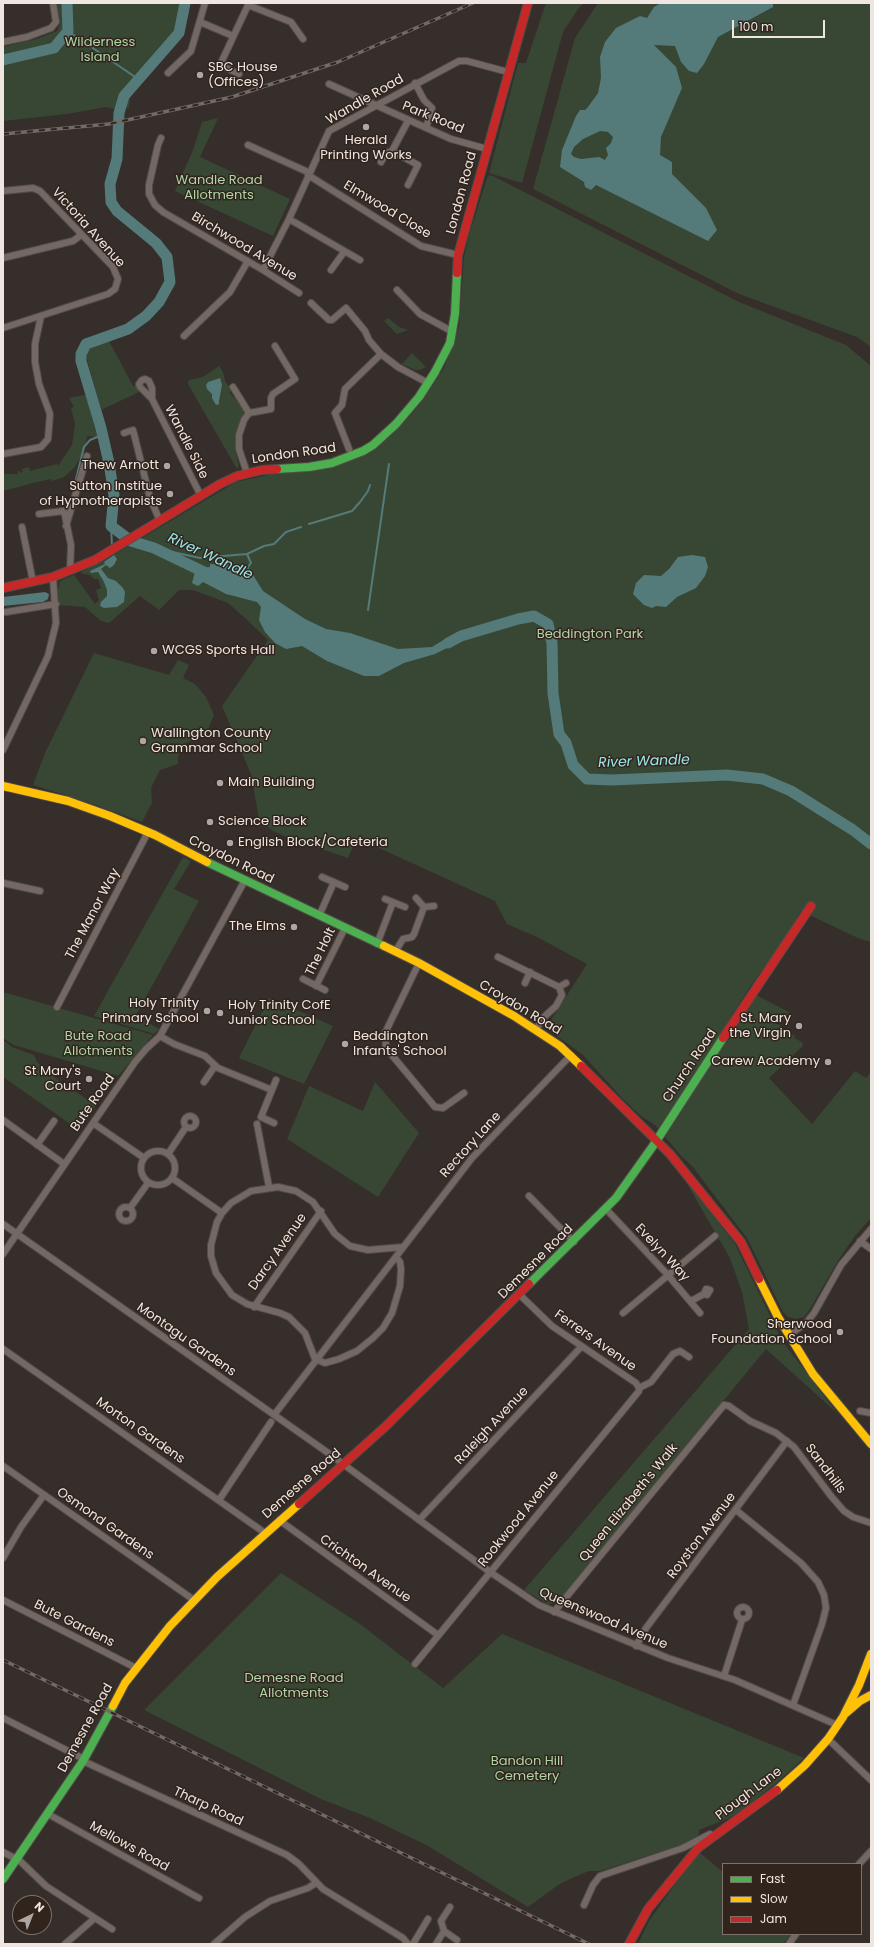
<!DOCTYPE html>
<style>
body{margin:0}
#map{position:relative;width:874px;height:1947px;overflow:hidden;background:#362e2b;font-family:Poppins,sans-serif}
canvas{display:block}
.frame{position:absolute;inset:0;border:4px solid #efe6e1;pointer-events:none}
.legend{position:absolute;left:722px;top:1863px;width:140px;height:72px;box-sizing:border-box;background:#30241d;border:1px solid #7c726b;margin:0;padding:5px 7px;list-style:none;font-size:12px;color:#efe6e1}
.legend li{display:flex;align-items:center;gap:8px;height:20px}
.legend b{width:20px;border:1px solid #7c726b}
.north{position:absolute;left:12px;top:1895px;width:40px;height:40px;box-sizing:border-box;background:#30241d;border:1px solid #7c726b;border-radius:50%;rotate:43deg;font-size:11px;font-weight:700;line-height:16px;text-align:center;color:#efe6e1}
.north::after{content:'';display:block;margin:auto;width:14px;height:18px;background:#aea6a1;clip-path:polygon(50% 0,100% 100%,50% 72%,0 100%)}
.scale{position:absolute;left:732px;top:20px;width:93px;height:18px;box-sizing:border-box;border:2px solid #efe6e1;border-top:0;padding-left:5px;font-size:12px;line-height:14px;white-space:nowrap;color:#efe6e1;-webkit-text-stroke:3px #30241d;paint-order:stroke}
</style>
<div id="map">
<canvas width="874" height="1947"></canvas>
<div class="frame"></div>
<ul class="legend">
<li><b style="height:5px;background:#4caf50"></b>Fast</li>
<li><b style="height:5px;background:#ffc107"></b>Slow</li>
<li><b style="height:5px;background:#c62828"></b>Jam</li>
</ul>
<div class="north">N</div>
<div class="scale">100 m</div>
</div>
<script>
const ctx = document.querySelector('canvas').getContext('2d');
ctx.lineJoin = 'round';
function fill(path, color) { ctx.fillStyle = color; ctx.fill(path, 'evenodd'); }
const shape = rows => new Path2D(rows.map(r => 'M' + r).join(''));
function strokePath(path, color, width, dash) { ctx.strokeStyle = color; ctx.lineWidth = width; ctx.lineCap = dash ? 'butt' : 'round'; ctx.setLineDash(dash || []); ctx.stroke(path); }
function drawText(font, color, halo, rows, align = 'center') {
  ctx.font = font + ' Poppins,sans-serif'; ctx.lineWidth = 3; ctx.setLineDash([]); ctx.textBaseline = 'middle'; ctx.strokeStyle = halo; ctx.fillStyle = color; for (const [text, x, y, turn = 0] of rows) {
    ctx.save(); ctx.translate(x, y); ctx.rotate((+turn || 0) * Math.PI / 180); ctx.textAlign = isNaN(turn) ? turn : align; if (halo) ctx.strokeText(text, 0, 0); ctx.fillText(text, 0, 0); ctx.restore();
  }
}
const green = shape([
 [57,3,190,3,189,14,181,38,136,83,130,98,129,108,114,109,106,107,67,114,3,121,3,47,37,39,57,31,60,25],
 [546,3,584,3,578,9,563,32,522,183,489,173,518,63,526,63],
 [598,3,871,3,871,347,857,337,739,294,533,189,575,38],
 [218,118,200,157,290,199,273,236,175,191,193,150,202,122],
 [488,175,490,176,491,175,739,302,846,345,871,366,871,942,860,939,801,911,785,938,748,990,719,1036,727,1043,756,995,789,1012,785,1020,779,1016,775,1023,781,1026,780,1028,795,1036,794,1038,802,1042,803,1046,769,1078,812,1124,855,1071,866,1078,871,1072,871,1218,855,1236,837,1262,810,1309,804,1317,796,1319,788,1317,783,1312,747,1238,692,1166,682,1157,655,1125,641,1116,622,1098,583,1055,546,1028,587,964,537,937,507,924,495,901,357,838,348,858,289,838,273,831,259,819,251,774,222,706,268,640,245,618,228,603,193,590,179,590,159,610,140,596,109,623,101,621,85,607,58,605,57,594,60,581,74,575,95,604,99,600,96,590,101,588,98,579,94,579,90,575,83,574,81,572,105,560,236,482,365,453,390,436,417,408,444,368,459,326,464,257,469,235],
 [388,318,399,327,408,330,397,334,384,321],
 [108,339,133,386,136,385,139,392,101,410,85,352,89,346],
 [412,353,426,367,420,370,415,370,402,364],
 [219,366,223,372,225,381,231,390,230,393,244,409,244,413,238,428,236,437,237,449,235,450,239,465,237,469,188,384,189,380,203,377],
 [88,394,99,437,87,436,84,452,74,468,64,477,52,481,51,479,33,483,3,491,3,474,18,474,18,471,20,471,20,473,22,472,22,469,29,467,30,471,57,464,58,466,72,445,75,424,71,408,74,407,69,398],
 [94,653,169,675,178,660,189,665,183,678,195,684,206,697,214,715,206,734,179,746,178,764,160,770,151,788,152,803,142,822,90,803,33,785,45,753],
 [183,857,191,861,174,889,199,901,136,1015,159,1029,154,1034,94,1016],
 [3,992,153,1035,118,1076,14,1045,3,1038],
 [269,998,333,1026,304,1084,239,1058],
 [3,1040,12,1047,34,1055,37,1062,59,1081,96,1105,79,1130,3,1077],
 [375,1082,419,1133,378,1197,287,1139,309,1086,363,1111],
 [682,1175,735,1244,783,1342,837,1413,766,1349,557,1603,548,1604,524,1590,749,1329,742,1292,730,1258],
 [281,1573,360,1624,443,1688,502,1634,804,1758,774,1785,739,1812,729,1818,699,1830,699,1834,695,1838,683,1844,643,1857,600,1871,589,1871,570,1879,558,1885,528,1907,428,1846,370,1818,321,1799,144,1710],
 [700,1853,723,1872,723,1934,791,1934,783,1944,638,1944,649,1921,676,1883]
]);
const water = shape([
 [661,3,773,3,773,7,718,37,704,64,697,73,689,71,681,62,675,46,654,45,676,67,682,88,661,137,660,155,672,162,672,174,706,208,717,230,708,241,596,185,591,190,585,187,584,182,560,167,562,150,576,116,580,110,585,110,588,107,598,93,601,78,600,57,605,42,616,28,640,16,647,18,654,7],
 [600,131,608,132,613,137,611,143,606,148,608,155,605,160,599,157,581,159,574,157,571,154,574,147,583,139],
 [220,378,222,385,219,401,219,404,216,405,212,398,212,394,207,389,206,385,208,382],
 [114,555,117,559,114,565,110,568,106,565,101,569,108,578,116,581,123,588,125,592,124,602,117,607,104,608,100,606,101,602,107,596,107,590,104,582,98,572,91,573,90,571,105,564,104,562],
 [692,555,705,557,708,567,705,576,696,588,677,597,666,607,656,606,652,608,644,605,633,594,636,583,644,575,661,576,669,569,678,557],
 [210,564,237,565,248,567,263,591,305,619,326,629,350,633,398,649,432,647,445,639,461,636,455,644,435,654,404,663,379,676,364,676,327,661,302,646,286,649,275,643,265,632,259,620,261,607,257,602,226,594,203,582,198,586,192,583,195,572,192,568,200,565,202,568,210,567],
 [45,592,49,594,48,599,43,602,3,606,3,597]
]);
const stream = shape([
 [68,31,138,79],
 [74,487,84,447,90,440,102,435],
 [309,524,352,511,360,502,368,491,370,485],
 [111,526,112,546],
 [154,548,200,558,247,554,264,546,274,544,286,532,301,527],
 [247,554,251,563,248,567],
 [368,610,389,464]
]);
const river = shape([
 [185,3,179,33,124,96,119,113,117,159,110,184,111,202,117,211,156,243,167,257,170,282,159,302,146,316,128,329,86,344,81,354,81,361,101,428,109,463,114,495,111,526,131,541,154,548,206,573],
 [3,60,54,48,68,31,67,3],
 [448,643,461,636,518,619,534,616,548,624,552,643,553,693,559,734,566,743,573,765,587,779,612,780,727,775,763,779,791,791,853,830,871,844]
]);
const street = shape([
 [248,5,291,22,303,39],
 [200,22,233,36],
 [3,42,27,37,51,28,56,22,53,3],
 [168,73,191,51,205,3],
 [239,74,220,65,249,3],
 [415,83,424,100,432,108,426,128],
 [329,84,451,139,487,149],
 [161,138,158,145,149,185,149,194,155,205,163,212,263,270,299,293],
 [248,145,310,173],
 [392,151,408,121],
 [381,162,386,153,392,151,418,165,408,185],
 [308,175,421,246,458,255],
 [3,191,33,188,40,191,113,267,118,279,115,289,108,294,3,328],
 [289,219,360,260],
 [3,258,73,241,81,235],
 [263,270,289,219,329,131,459,61,467,61,508,72],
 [331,270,344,252],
 [397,290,420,314,453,332],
 [311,303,329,320,332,320,346,308,365,331,369,340,381,354,398,367,428,383],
 [184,336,230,292,248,261],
 [233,387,249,413],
 [152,399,140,387,139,384,142,380,145,379,149,381,152,388,152,399,201,496],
 [124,433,133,430,150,498,160,521],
 [349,449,335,413,342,405,345,389,381,354],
 [3,454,41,447,48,439,50,414,39,384,35,362,35,344,41,316],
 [247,473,239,449,239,435,244,420,249,413,271,409,271,398,273,394,295,379,275,346],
 [39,514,64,511,71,545,70,571],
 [66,526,87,456],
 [22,527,33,582],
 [6,612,56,604],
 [3,750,48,656,56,623,53,577],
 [322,877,345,887],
 [3,883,40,891],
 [416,898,424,907],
 [385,899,405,907],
 [319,916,334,882],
 [377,944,393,902],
 [395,952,403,939,412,937,414,934,424,907,434,906],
 [498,957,559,987],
 [419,963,385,1033,386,1048,435,1107,443,1108,464,1093],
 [303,979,325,990],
 [525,983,530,972],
 [316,986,345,928],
 [57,1007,148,832],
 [536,1029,544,1017,556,1006,562,995,559,987,566,983],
 [160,1036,174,1044,205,1056,218,1068,272,1090],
 [204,1082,215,1066],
 '184 1122a6 6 0 1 1 12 0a6 6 0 1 1-12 0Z',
 [3,1120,64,1164],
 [93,1123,144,1158],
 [274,1123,261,1117,276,1080],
 [257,1124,269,1187],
 [37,1145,54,1121],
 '141 1168a17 17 0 1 1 34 0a17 17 0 1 1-34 0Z',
 [168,1154,186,1127],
 [172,1178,222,1213],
 [529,1196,574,1242],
 '119 1214a7 7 0 1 1 14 0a7 7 0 1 1-14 0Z',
 [130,1208,148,1183],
 [606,1209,667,1274,700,1313],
 [3,1224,324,1450,490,1572,539,1605,668,1658,735,1680,837,1725],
 [860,1241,871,1249],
 [3,1254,135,1062,146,1049,160,1036,245,880],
 [396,1257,400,1262,401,1269,400,1286,392,1313,383,1328,373,1338,357,1351,339,1359,325,1363,315,1359,305,1333,289,1317,280,1313,247,1304,232,1295,216,1273,211,1256,211,1245,217,1222,222,1213,231,1203,251,1191,278,1187,296,1191,313,1202,335,1234,350,1246,368,1250,403,1247],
 [520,1295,552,1326,636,1383,639,1388],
 [691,1301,704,1294,707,1295,710,1290,706,1289,704,1294],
 [254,1307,321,1211],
 [623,1313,715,1236],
 [789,1335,806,1323,814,1313,841,1265,871,1229],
 [3,1349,265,1533],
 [639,1388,651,1382,673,1354,680,1351,689,1357],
 [860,1411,871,1413],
 [274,1415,472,1158,571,1055],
 [3,1466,194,1600],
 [219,1500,271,1422],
 [736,1510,801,1563,818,1582,824,1595,826,1608,822,1624,793,1705],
 [279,1520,438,1635],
 [419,1520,581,1347],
 [3,1558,21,1527,44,1495],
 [3,1600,136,1668],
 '737 1613a6 6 0 1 1 12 0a6 6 0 1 1-12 0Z',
 [554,1612,724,1405,729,1406,750,1421,776,1433,794,1447,831,1496,844,1511,853,1517,871,1523],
 [636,1646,646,1628,787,1441],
 [415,1664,639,1391,639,1388],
 [724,1676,742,1620],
 [3,1718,84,1759],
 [828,1739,871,1780],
 [83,1761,287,1855,299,1864,323,1889,403,1938,408,1944],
 [48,1814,199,1898],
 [3,1852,20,1861,46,1886,95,1918,65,1944],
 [859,1864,871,1851],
 [584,1905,593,1885,600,1876,683,1848,710,1834,714,1836],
 [95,1918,112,1929],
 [444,1931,441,1921,450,1907],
 [214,1944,245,1917,270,1901,308,1888,316,1883],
 [413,1944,428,1919],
 [436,1944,444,1931,457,1940],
 [789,1944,796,1934]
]);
const fast = shape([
 [277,469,309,467,332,463,363,451,373,445,396,424,419,397,435,372,450,343,455,314,457,273],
 [207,862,384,946],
 [529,1284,616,1198,653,1146,723,1038],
 [3,1879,83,1761,113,1706]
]);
const slow = shape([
 [3,786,68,801,110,816,155,835,207,862],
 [384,946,419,963,514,1016,560,1046,581,1066],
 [759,1279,778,1317,813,1374,871,1444],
 [113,1706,125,1683,170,1626,217,1577,299,1504],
 [846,1713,860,1701,871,1695],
 [777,1790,805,1765,828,1739,843,1717,859,1685,871,1654]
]);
const jam = shape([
 [457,273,458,255,528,3],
 [3,588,53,577,95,560,220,484,237,476,262,470,277,469],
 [723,1038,811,906],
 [581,1066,670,1154,741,1242,759,1279],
 [299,1504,386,1426,529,1284],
 [629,1944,648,1909,698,1848,777,1790]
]);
const rail = shape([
 [3,134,109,124,232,97,338,62,473,3],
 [3,1660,589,1944]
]);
const markers = [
 [200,75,4,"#aea6a1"],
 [366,127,4,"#aea6a1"],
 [167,466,4,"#aea6a1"],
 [170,494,4,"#aea6a1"],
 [154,651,4,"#aea6a1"],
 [143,741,4,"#aea6a1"],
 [220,783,4,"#aea6a1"],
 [210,822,4,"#aea6a1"],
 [230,843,4,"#aea6a1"],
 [294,927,4,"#aea6a1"],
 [207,1011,4,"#aea6a1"],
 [220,1013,4,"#aea6a1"],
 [799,1026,4,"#aea6a1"],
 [345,1044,4,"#aea6a1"],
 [828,1062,4,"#aea6a1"],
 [89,1079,4,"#aea6a1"],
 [840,1332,4,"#aea6a1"]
];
const parkNames = [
 ["Wilderness",100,43],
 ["Island",100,58],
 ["Wandle Road",219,181],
 ["Allotments",219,196],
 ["Beddington Park",590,635],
 ["Bute Road",98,1037],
 ["Allotments",98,1052],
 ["Demesne Road",294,1679],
 ["Allotments",294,1694],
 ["Bandon Hill",527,1762],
 ["Cemetery",527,1777]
];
const poiNames = [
 ["SBC House",208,68],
 ["(Offices)",208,83],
 ["Herald",366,141,"center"],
 ["Printing Works",366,156,"center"],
 ["Thew Arnott",159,466,"right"],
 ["Sutton Institue",162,487,"right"],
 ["of Hypnotherapists",162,502,"right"],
 ["WCGS Sports Hall",162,651],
 ["Wallington County",151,734],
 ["Grammar School",151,749],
 ["Main Building",228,783],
 ["Science Block",218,822],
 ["English Block/Cafeteria",238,843],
 ["The Elms",286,927,"right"],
 ["Holy Trinity",199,1004,"right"],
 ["Primary School",199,1019,"right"],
 ["Holy Trinity CofE",228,1006],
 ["Junior School",228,1021],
 ["St. Mary",791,1019,"right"],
 ["the Virgin",791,1034,"right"],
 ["Beddington",353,1037],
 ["Infants' School",353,1052],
 ["Carew Academy",820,1062,"right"],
 ["St Mary's",81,1072,"right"],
 ["Court",81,1087,"right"],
 ["Sherwood",832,1325,"right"],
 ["Foundation School",832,1340,"right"]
];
const streetNames = [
 ["Wandle Road",365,100,-30],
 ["Park Road",433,118,22],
 ["London Road",462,193,-75],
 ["Elmwood Close",387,210,31],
 ["Victoria Avenue",88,228,48],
 ["Birchwood Avenue",244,247,31],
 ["Wandle Side",186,442,63],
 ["London Road",294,454,-8],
 ["Croydon Road",231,860,26],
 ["The Manor Way",93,914,-62],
 ["The Holt",321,952,-64],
 ["Croydon Road",520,1008,31],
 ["Church Road",690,1066,-56],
 ["Bute Road",93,1103,-55],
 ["Rectory Lane",471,1145,-48],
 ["Darcy Avenue",278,1252,-55],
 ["Evelyn Way",662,1253,47],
 ["Demesne Road",536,1262,-45],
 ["Montagu Gardens",186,1340,35],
 ["Ferrers Avenue",595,1341,35],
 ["Raleigh Avenue",492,1426,-47],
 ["Morton Gardens",140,1431,35],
 ["Sandhills",825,1469,53],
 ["Demesne Road",302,1484,-41],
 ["Queen Elizabeth's Walk",629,1503,-51],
 ["Rookwood Avenue",519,1519,-51],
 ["Osmond Gardens",105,1524,35],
 ["Royston Avenue",702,1536,-53],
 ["Crichton Avenue",365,1569,35],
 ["Queenswood Avenue",603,1619,23],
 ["Bute Gardens",74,1624,27],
 ["Demesne Road",86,1728,-61],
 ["Plough Lane",749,1794,-37],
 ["Tharp Road",208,1807,25],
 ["Mellows Road",129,1847,29]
];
const waterNames = [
 ["River Wandle",210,557,25],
 ["River Wandle",644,762,-2]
];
fill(green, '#384733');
fill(water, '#547a7a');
strokePath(stream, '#547a7a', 2);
strokePath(river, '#547a7a', 11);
strokePath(street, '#534c49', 8);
strokePath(fast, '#534c49', 10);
strokePath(slow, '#534c49', 10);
strokePath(jam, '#534c49', 10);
strokePath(street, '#736864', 6);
strokePath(fast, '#4caf50', 8);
strokePath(slow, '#ffc107', 8);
strokePath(jam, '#c62828', 8);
strokePath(rail, '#726a67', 3.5);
strokePath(rail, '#30241d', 2, [6]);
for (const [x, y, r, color] of markers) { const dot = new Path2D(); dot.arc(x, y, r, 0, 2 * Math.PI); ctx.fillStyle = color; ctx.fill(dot); strokePath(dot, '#30241d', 1.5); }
drawText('13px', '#b0d6a6', '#30241d', parkNames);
drawText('13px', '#efe6e1', '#30241d', poiNames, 'left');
drawText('13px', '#efe6e1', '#30241d', streetNames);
drawText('italic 14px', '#9ae8e9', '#30241d', waterNames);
</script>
